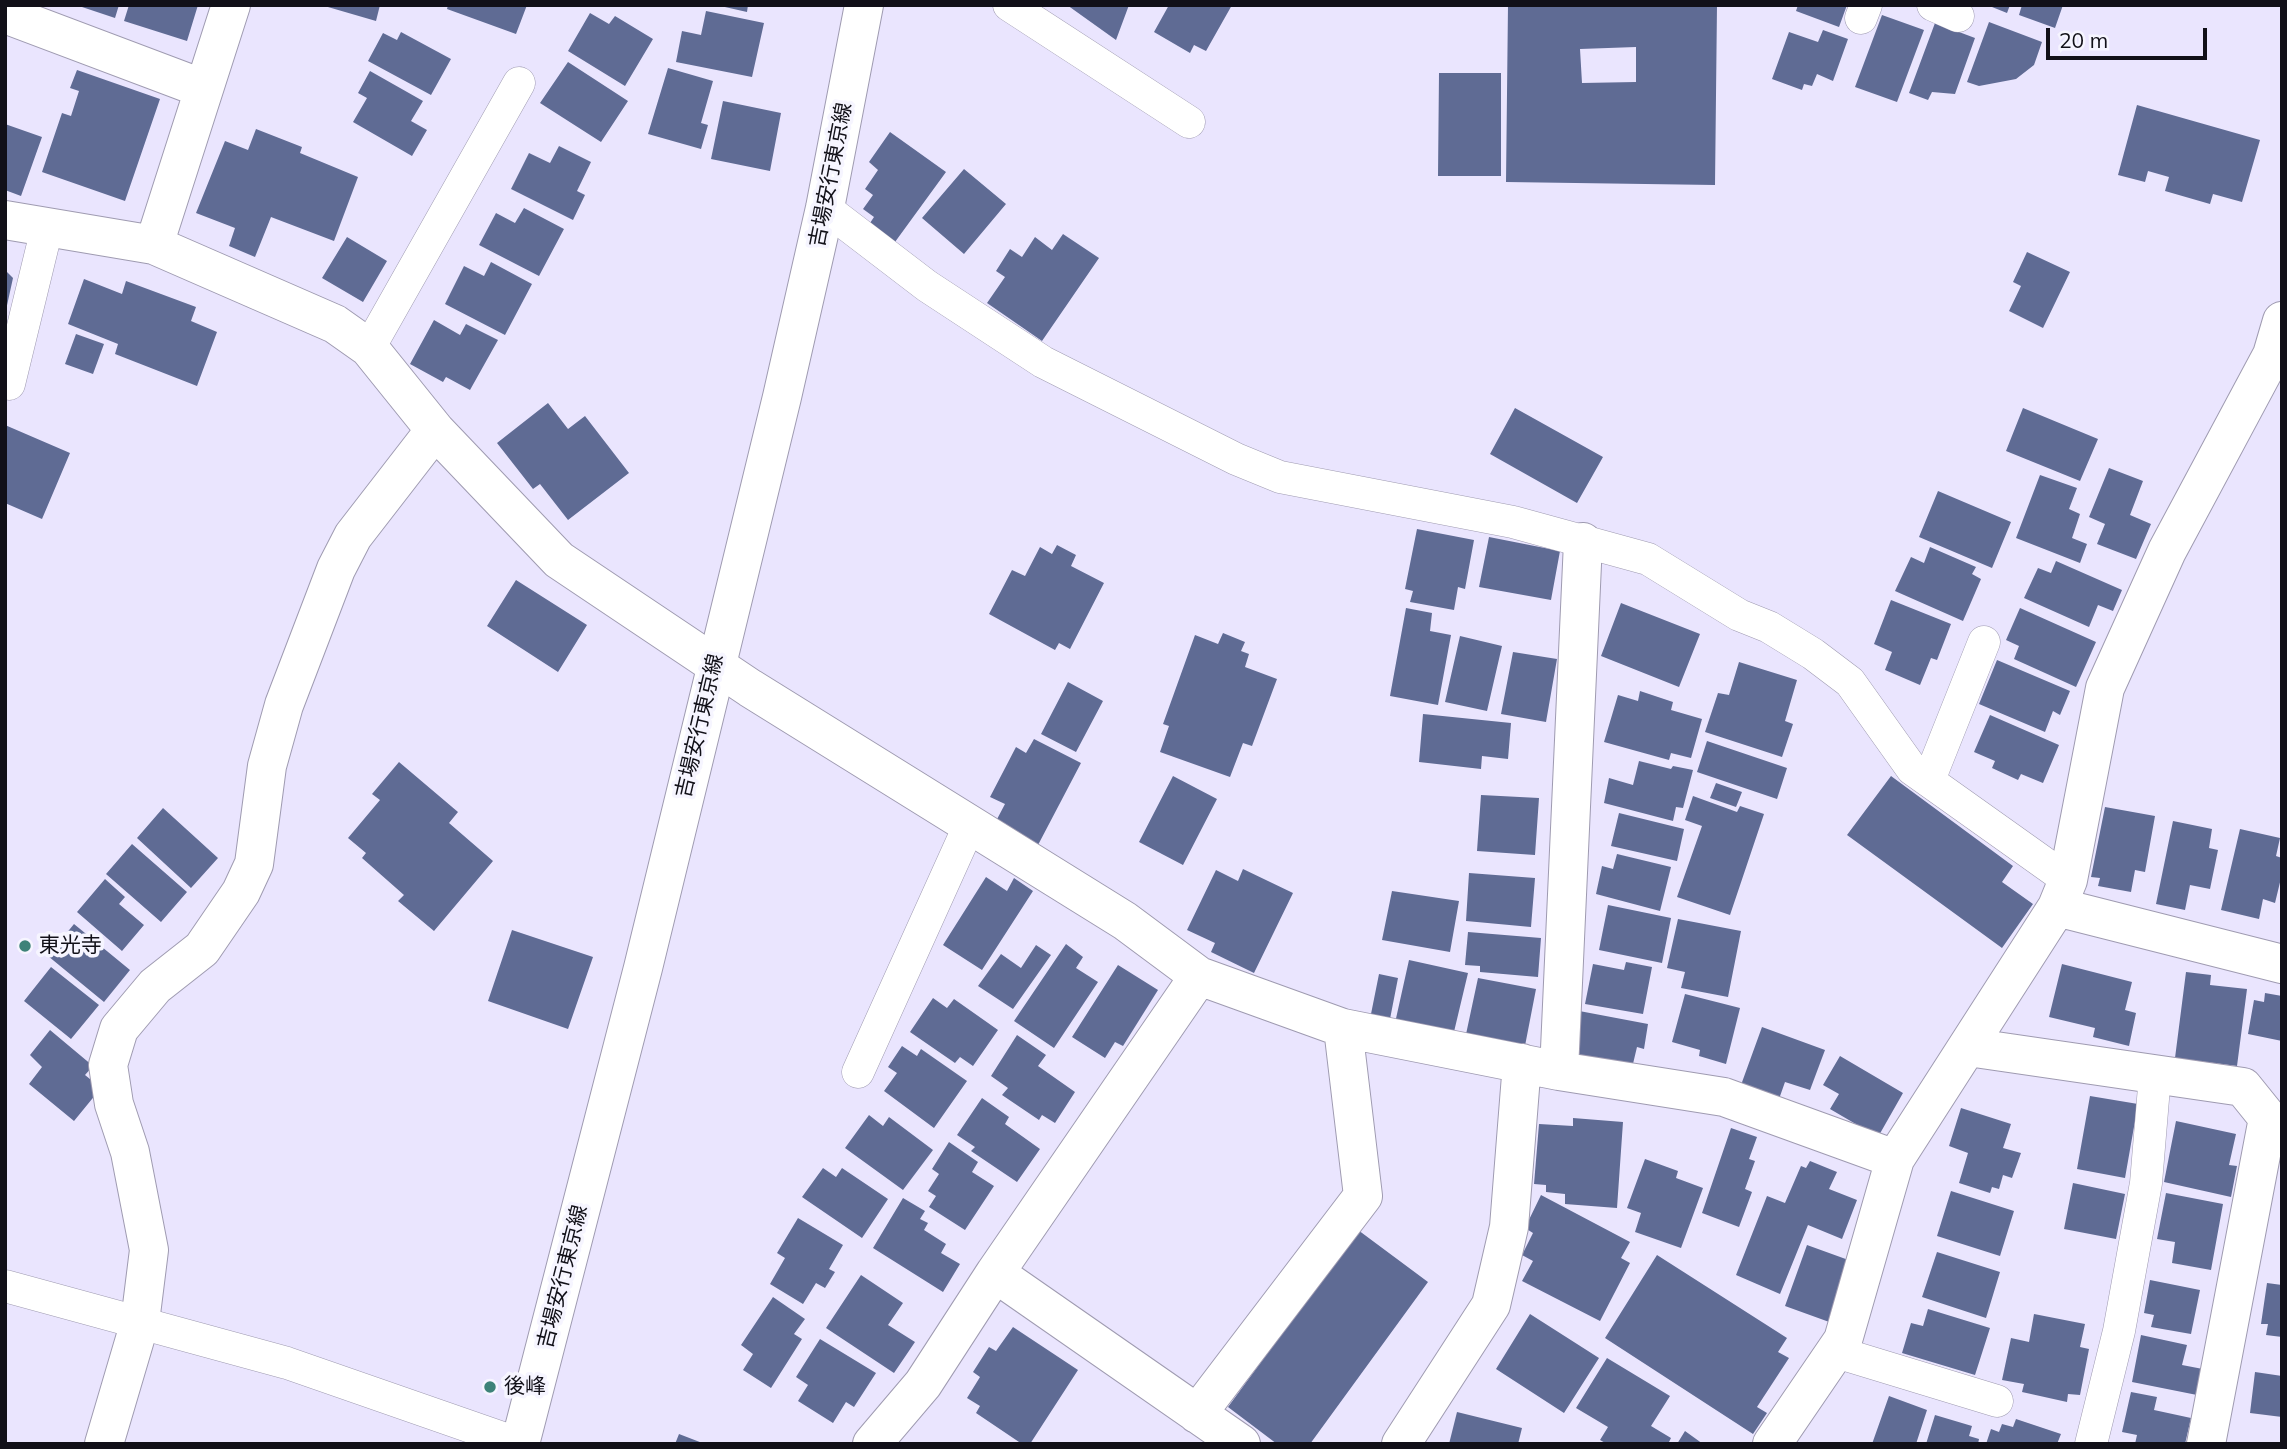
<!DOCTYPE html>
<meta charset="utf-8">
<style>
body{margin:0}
#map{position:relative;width:2287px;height:1449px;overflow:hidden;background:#eae5fe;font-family:Mulish,sans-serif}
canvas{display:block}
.frame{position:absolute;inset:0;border:7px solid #111018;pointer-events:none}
.scale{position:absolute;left:2046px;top:28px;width:161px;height:32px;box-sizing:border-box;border:4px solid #111018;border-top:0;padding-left:9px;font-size:21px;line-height:24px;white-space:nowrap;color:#111018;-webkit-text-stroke:5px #f6f5ff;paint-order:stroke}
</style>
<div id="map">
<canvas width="2287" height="1449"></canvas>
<div class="frame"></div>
<div class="scale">20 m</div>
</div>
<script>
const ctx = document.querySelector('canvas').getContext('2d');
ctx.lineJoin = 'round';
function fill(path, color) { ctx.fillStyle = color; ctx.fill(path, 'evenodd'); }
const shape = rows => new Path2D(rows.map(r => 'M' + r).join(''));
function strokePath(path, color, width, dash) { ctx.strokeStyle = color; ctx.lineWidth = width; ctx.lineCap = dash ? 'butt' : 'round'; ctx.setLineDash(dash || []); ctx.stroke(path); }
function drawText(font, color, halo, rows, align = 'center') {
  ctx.font = font + ' Mulish,"Noto Sans JP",sans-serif'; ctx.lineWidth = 7; ctx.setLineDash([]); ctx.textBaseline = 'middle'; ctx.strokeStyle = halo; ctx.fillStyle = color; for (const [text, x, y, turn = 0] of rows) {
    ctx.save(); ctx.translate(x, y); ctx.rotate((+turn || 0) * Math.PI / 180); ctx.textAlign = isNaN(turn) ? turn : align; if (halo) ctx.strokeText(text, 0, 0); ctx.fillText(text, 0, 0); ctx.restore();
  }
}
const building = shape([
 [76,5,119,5,115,18],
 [129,5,198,5,187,41,124,21],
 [321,5,380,5,376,21],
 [448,5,527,5,516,34,447,9],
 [716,5,748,5,747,12],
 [1067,5,1129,5,1116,40],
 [1169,5,1232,5,1206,51,1194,45,1190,53,1154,32],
 [1508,5,1717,5,1715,185,1506,182],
 [1636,47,1636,82,1582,83,1580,49],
 [1798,5,1847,5,1839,27,1796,11],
 [1987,5,2010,5,2007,13],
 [2022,5,2063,5,2055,28,2019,15],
 [706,11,764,23,752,77,676,62,682,31,701,35],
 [590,13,609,24,615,16,653,39,625,86,568,51],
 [1882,15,1924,30,1897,102,1855,87],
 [1989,22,2042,42,2034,65,2016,79,1979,86,1967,82],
 [1935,23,1975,38,1955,94,1932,92,1928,100,1909,93],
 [1823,30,1848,39,1833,81,1817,74,1812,86,1804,84,1802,90,1772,79,1789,32,1818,42],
 [401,32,451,59,431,95,368,61,383,33,397,40],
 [568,62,628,101,601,142,540,103],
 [668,68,713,81,701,123,708,125,701,149,648,134],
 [77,70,160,99,125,201,42,172,62,113,71,116,79,91,70,88],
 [370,71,423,101,411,121,427,130,412,156,353,122,367,98,358,93],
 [1439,73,1501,73,1501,176,1438,176],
 [723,101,781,113,770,171,711,159],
 [2137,105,2260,140,2242,202,2213,194,2210,204,2165,191,2169,177,2148,171,2145,182,2118,175],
 [5,124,42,137,21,196,5,190],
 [256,129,302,147,300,153,358,177,334,241,271,217,255,257,229,246,235,228,196,213,225,141,248,150],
 [890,132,946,172,895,242,870,223,874,217,863,209,873,195,865,189,878,170,869,162],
 [559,146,591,162,577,191,585,195,573,220,511,189,529,153,550,163],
 [964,169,1006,204,964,254,922,218],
 [524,208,564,229,539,276,479,245,496,213,515,223],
 [1063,234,1099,258,1042,341,987,303,1005,277,996,271,1010,249,1022,257,1035,237,1052,250],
 [347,237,387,261,363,302,322,278],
 [2027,252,2070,272,2043,328,2009,311,2021,286,2013,282],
 [491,262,532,284,505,335,445,304,464,266,484,276],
 [5,270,13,278,6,310,5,310],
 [84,279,122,294,126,281,196,307,191,321,217,332,197,386,115,354,118,344,68,324],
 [434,320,460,335,466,324,498,340,470,390,446,377,443,382,410,364],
 [76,334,104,344,93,374,65,364],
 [548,403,568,429,585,416,629,473,568,520,540,484,533,489,497,443],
 [1515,408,1603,457,1577,503,1490,454],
 [2023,408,2098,439,2080,481,2006,451],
 [5,425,70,453,42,519,5,503],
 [2109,468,2143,481,2130,515,2151,524,2136,559,2097,544,2105,524,2089,517],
 [2040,475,2077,488,2069,509,2080,514,2072,538,2087,544,2080,563,2016,538],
 [1938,491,2011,522,1992,568,1919,537],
 [1417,529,1474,540,1465,589,1458,587,1454,610,1410,602,1413,591,1405,589],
 [1489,537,1560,551,1551,600,1479,587],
 [1057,545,1076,555,1071,566,1104,583,1070,649,1059,643,1055,650,989,614,1012,570,1025,576,1040,547,1052,554],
 [1930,547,1976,567,1972,574,1981,579,1963,621,1895,591,1911,557,1924,563],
 [2056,561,2122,590,2113,611,2098,605,2089,627,2024,598,2038,568,2051,573],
 [516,580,587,625,558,672,487,626],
 [1891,600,1951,624,1937,660,1931,658,1920,685,1885,670,1892,652,1874,644],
 [1621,603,1700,634,1679,687,1601,656],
 [1406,608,1432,613,1430,631,1451,635,1438,705,1390,696],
 [2020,608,2096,642,2076,687,2014,659,2019,646,2006,640],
 [1223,633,1245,642,1241,651,1249,654,1245,667,1277,679,1252,746,1243,743,1230,777,1160,752,1169,726,1163,724,1195,635,1218,644],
 [1460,636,1502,646,1487,711,1445,702],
 [1513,652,1557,659,1546,722,1501,714],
 [1997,660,2070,691,2060,715,2053,711,2045,732,1979,704],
 [1739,662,1797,680,1785,721,1793,724,1782,757,1705,732,1718,693,1729,695],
 [1068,682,1103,701,1076,752,1041,734],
 [1640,691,1673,702,1671,710,1702,719,1691,758,1671,753,1669,760,1604,742,1618,695,1638,701],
 [1423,714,1511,723,1508,759,1482,756,1481,769,1419,762],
 [1990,715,2059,745,2043,783,2021,774,2018,780,1992,768,1995,761,1974,752],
 [1034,739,1081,763,1038,845,995,823,1005,804,990,797,1016,747,1026,753],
 [1707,741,1787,768,1777,799,1697,772],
 [1639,761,1671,769,1673,766,1693,770,1683,808,1676,807,1673,821,1604,803,1609,778,1633,785],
 [399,762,458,812,449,823,493,861,434,931,398,901,404,895,362,858,366,853,348,838,380,800,372,794],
 [1173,776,1217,799,1183,865,1139,842],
 [1891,776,2013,866,2002,882,2033,904,2002,948,1847,835],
 [1716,783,1742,792,1736,807,1710,798],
 [1481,795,1539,798,1535,855,1477,851],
 [1693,796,1737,812,1740,806,1764,814,1730,915,1677,897,1702,826,1685,820],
 [2105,807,2155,816,2145,872,2135,870,2131,892,2098,886,2100,878,2091,877],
 [163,808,218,858,191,888,137,838],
 [1619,813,1684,829,1677,861,1611,846],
 [2173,821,2212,829,2209,848,2218,850,2210,889,2190,885,2185,910,2156,904],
 [2240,829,2280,838,2276,856,2282,858,2282,874,2275,903,2263,899,2259,919,2221,910],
 [132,844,187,892,161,922,106,874],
 [1617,854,1671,867,1660,911,1596,894,1602,866,1613,869],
 [1243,869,1293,893,1254,973,1211,952,1215,943,1187,930,1216,870,1238,881],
 [1469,873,1535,878,1531,927,1466,921],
 [986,877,1007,891,1014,878,1033,891,982,970,943,945],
 [105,879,125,897,119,904,144,925,122,951,77,912],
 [1392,891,1459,901,1450,952,1382,940],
 [1608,905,1671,918,1662,963,1599,950],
 [1678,919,1741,931,1728,997,1681,988,1685,972,1667,968],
 [74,924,130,970,104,1002,48,956],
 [512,930,593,957,568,1029,488,1001],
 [1468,932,1541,938,1538,977,1480,972,1480,966,1465,965],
 [1066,944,1083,957,1076,968,1098,982,1054,1048,1014,1021],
 [1036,945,1051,955,1013,1009,978,986,1001,954,1021,968],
 [1409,960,1468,973,1453,1036,1395,1023],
 [1626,962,1652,967,1643,1014,1585,1004,1593,964,1624,970],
 [2062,964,2132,982,2125,1010,2136,1013,2129,1046,2093,1037,2095,1028,2049,1017],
 [1118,965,1158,990,1123,1046,1115,1042,1105,1058,1072,1037],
 [51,967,99,1005,71,1039,24,1001],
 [2186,972,2211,975,2210,985,2247,989,2237,1066,2175,1058],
 [1379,974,1398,978,1390,1019,1371,1014],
 [1478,978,1536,989,1524,1051,1465,1039],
 [2265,993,2282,996,2282,1041,2248,1034,2254,1000,2264,1002],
 [1685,994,1740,1008,1726,1064,1699,1056,1700,1050,1672,1042],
 [933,998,947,1008,954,999,998,1030,973,1066,960,1057,955,1063,910,1032],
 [1574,1010,1648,1024,1644,1049,1637,1047,1632,1068,1576,1057],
 [1762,1027,1825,1050,1810,1090,1785,1082,1779,1099,1741,1085],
 [50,1030,93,1066,85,1075,101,1088,74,1121,29,1084,42,1067,30,1055],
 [1017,1035,1046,1055,1038,1066,1075,1092,1055,1123,1042,1115,1039,1120,1002,1095,1008,1088,991,1076],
 [902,1046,917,1056,921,1049,967,1081,934,1128,884,1091,897,1073,888,1067],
 [1840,1056,1903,1093,1878,1137,1830,1109,1839,1094,1823,1085],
 [2090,1096,2138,1104,2125,1178,2077,1169],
 [982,1098,1009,1117,1005,1124,1040,1149,1017,1182,971,1151,975,1147,957,1135],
 [1961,1108,2011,1124,2003,1148,2021,1153,2012,1178,2003,1175,1999,1189,1992,1187,1990,1193,1959,1183,1968,1153,1949,1146],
 [869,1115,883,1126,889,1117,933,1150,903,1190,845,1148],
 [1573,1118,1623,1122,1617,1208,1565,1204,1565,1194,1546,1192,1546,1185,1534,1184,1539,1124,1573,1126],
 [2176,1121,2236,1134,2229,1165,2237,1166,2231,1197,2164,1182],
 [1731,1128,1757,1137,1749,1159,1755,1161,1745,1189,1752,1192,1739,1227,1702,1213],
 [949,1142,978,1162,972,1172,994,1186,965,1230,929,1207,936,1196,928,1191,939,1174,932,1169],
 [1645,1159,1678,1171,1676,1178,1703,1188,1681,1248,1635,1232,1641,1213,1627,1208],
 [1810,1161,1837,1172,1829,1189,1857,1200,1842,1239,1808,1225,1780,1294,1736,1275,1767,1196,1785,1203,1801,1166,1806,1168],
 [823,1168,836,1177,842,1168,888,1199,862,1238,802,1197],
 [2073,1183,2125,1194,2116,1239,2064,1229],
 [1951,1191,2014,1211,2000,1256,1937,1236],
 [2166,1193,2223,1204,2211,1270,2172,1263,2175,1242,2157,1239],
 [1541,1195,1630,1242,1621,1258,1630,1263,1600,1321,1522,1281,1533,1261,1522,1255,1533,1233,1525,1228],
 [903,1198,925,1211,920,1219,928,1223,924,1230,946,1244,941,1253,960,1264,943,1292,873,1248],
 [798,1218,843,1245,829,1269,835,1272,825,1288,816,1283,803,1304,770,1284,785,1258,777,1253],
 [1358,1230,1428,1282,1310,1444,1277,1444,1228,1407],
 [1807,1245,1854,1262,1832,1323,1785,1306],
 [1937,1252,2000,1272,1986,1318,1922,1297],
 [1657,1255,1787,1338,1778,1352,1789,1358,1757,1407,1767,1413,1753,1434,1605,1338],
 [861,1275,903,1303,888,1325,915,1342,894,1373,826,1328],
 [2150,1280,2200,1290,2191,1334,2151,1327,2154,1315,2144,1313],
 [2267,1283,2282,1285,2282,1337,2266,1335,2268,1324,2261,1324],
 [773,1297,805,1319,794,1334,802,1339,771,1388,743,1370,753,1354,741,1345],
 [1928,1309,1990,1328,1975,1375,1902,1353,1911,1323,1923,1326],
 [1530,1314,1599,1358,1564,1413,1496,1369],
 [2034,1314,2085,1324,2080,1347,2089,1349,2080,1395,2068,1394,2067,1402,2022,1392,2024,1384,2002,1380,2011,1338,2029,1342],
 [1013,1327,1078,1370,1030,1444,1022,1444,976,1413,980,1406,967,1398,980,1377,973,1372,989,1347,996,1351],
 [2141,1335,2187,1345,2182,1365,2208,1370,2202,1396,2132,1382],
 [820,1339,876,1373,854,1407,846,1402,833,1423,798,1401,808,1385,796,1377],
 [1607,1358,1670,1396,1651,1426,1671,1438,1668,1444,1607,1444,1600,1440,1608,1427,1576,1408],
 [2255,1372,2282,1376,2282,1417,2250,1413],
 [2131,1392,2157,1397,2154,1410,2191,1418,2185,1444,2135,1444,2137,1435,2122,1432],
 [1889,1396,1927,1410,1916,1444,1872,1444],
 [1457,1412,1522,1428,1518,1444,1449,1444],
 [1935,1415,1972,1426,1969,1436,1979,1439,1978,1444,1926,1444],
 [2016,1419,2061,1434,2057,1444,1986,1444,1991,1429,1999,1432,2002,1424,2013,1427],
 [1685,1431,1703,1444,1677,1444],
 [679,1434,705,1444,675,1444]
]);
const service = shape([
 [1009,5,1189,122],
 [1933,5,1958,16],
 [1861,18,1866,5],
 [825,208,927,286,1043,362,1236,459,1280,477,1513,522,1648,559,1739,615,1769,627,1813,654,1850,682,1912,769,2068,880],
 [369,348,519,83],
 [9,384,47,228],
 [1929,780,1984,642],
 [858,1072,970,824],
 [5,1286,287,1363,520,1444],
 [1836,1352,1997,1401],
 [2091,1444,2119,1331,2146,1183,2155,1075]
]);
const minor = shape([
 [5,14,204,89],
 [5,220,154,245,335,324,369,348,435,430,559,560,750,688,1125,921,1199,976,1343,1028,1559,1071,1724,1097,1895,1159],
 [154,245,231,5],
 [2057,907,2282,964],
 [1968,1047,2243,1087,2268,1118,2206,1444],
 [1559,1071,1583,542],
 [995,1273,1241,1444],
 [1197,1414,1363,1196,1343,1028],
 [104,1444,140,1322,149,1250,130,1152,114,1104,108,1065,119,1029,155,986,202,949,241,892,254,864,267,766,284,705,336,569,353,536,435,430],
 [872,1444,923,1384,995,1273,1199,976],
 [1401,1444,1491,1305,1509,1227,1522,1063],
 [1772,1444,1843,1340,1895,1159,2057,907,2068,880,2105,688,2167,551,2272,355,2282,321]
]);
const secondary = shape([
 [520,1444,643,968,782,397,825,208,864,5]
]);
const markers = [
 [25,946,7,"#3d8278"],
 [490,1387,7,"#3d8278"]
];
const streetNames = [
 ["吉場安行東京線",831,175,-79],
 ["吉場安行東京線",700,726,-77],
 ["吉場安行東京線",563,1277,-76]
];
const poiNames = [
 ["東光寺",39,946],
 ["後峰",504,1387]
];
fill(building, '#5f6b94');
strokePath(service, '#9f9bb1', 33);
strokePath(minor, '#9f9bb1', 40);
strokePath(secondary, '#9f9bb1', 40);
strokePath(service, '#fff', 32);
strokePath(minor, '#fff', 38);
strokePath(secondary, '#fff', 38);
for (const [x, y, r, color] of markers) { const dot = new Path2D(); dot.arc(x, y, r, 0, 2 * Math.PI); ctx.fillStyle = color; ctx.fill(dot); strokePath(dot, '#f6f5ff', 2.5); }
drawText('21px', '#111018', '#f6f5ff', streetNames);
drawText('21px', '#111018', '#f6f5ff', poiNames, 'left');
</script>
